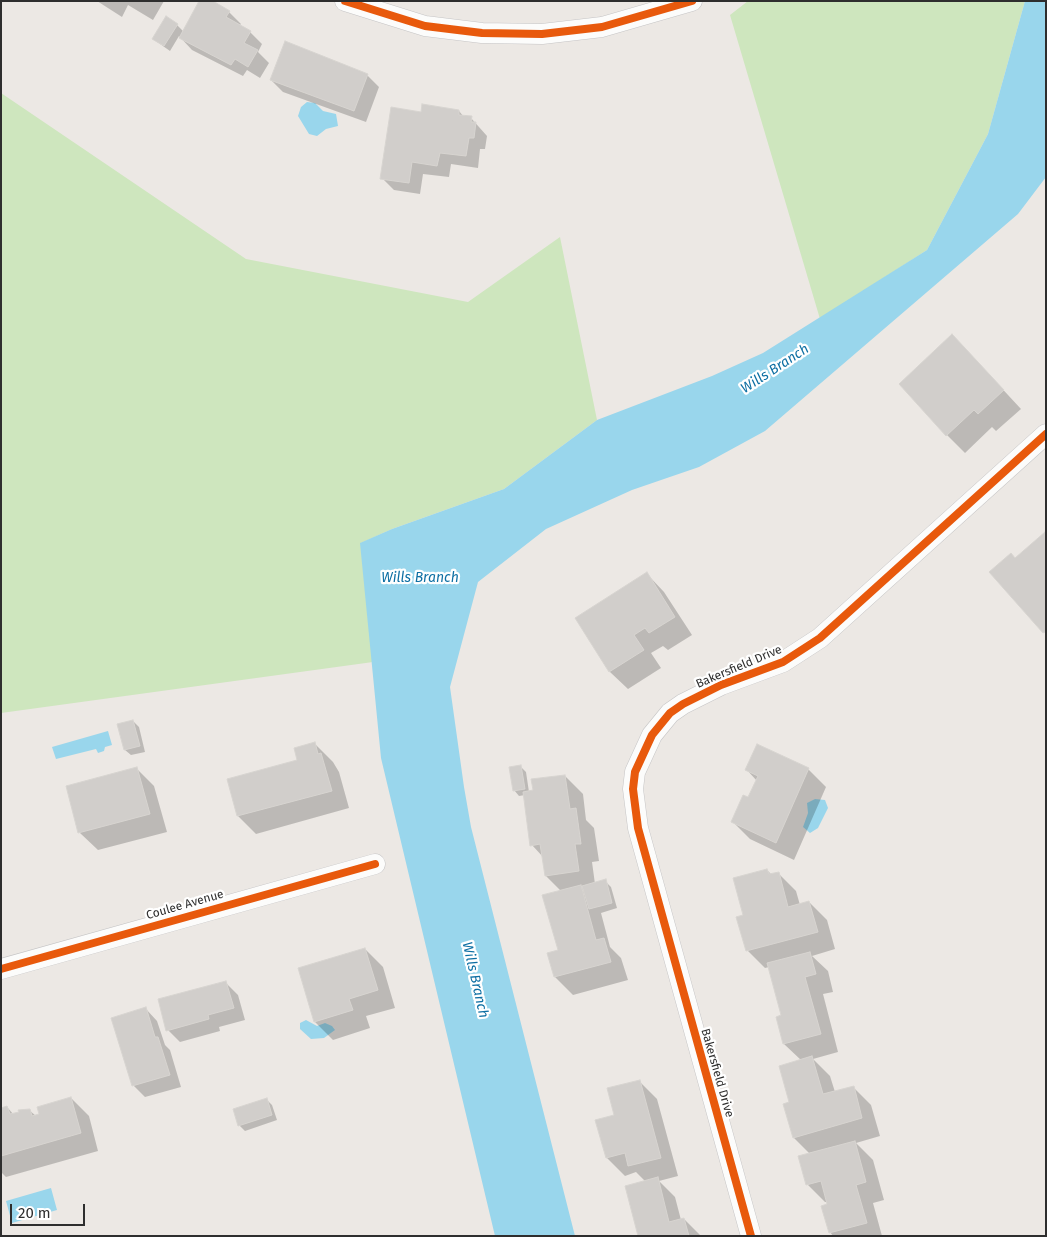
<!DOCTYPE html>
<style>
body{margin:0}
#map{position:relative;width:1047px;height:1237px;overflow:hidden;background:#ece8e4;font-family:"Fira Sans",sans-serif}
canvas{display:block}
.frame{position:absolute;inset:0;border:2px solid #2e2e2e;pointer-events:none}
.scale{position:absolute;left:10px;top:1204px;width:75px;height:22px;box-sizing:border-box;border:2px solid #2e2e2e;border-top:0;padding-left:6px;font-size:15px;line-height:18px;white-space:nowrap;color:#2e2e2e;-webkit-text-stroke:4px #fff;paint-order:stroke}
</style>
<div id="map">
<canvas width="1047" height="1237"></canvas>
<div class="frame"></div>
<div class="scale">20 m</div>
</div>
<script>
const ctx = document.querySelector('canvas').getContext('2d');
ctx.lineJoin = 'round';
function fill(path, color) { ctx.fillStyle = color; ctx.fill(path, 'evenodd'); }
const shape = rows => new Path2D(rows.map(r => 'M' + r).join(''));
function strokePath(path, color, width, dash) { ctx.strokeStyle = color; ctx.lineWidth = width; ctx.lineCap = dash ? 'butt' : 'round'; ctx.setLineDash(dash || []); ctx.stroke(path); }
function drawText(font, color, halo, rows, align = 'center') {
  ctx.font = font + ' "Fira Sans",sans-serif'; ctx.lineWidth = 4.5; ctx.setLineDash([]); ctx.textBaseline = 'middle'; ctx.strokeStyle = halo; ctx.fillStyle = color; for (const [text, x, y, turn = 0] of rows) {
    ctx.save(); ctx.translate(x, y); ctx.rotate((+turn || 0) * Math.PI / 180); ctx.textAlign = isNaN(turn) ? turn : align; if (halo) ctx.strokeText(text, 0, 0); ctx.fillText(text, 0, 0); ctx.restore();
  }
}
const green = shape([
 [748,1,1025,1,988,134,927,250,820,319,730,15],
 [1,93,246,259,468,302,560,237,597,420,504,489,392,529,361,543,373,662,1,713]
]);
const water = shape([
 [1025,1,1046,1,1046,177,1018,214,765,431,699,467,632,490,546,529,478,582,450,687,464,787,471,827,575,1236,495,1236,381,758,360,543,392,529,504,489,597,420,712,376,763,353,927,250,988,134],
 [307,102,315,103,323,111,336,114,338,126,326,129,317,136,309,134,298,116,301,107],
 [108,731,112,745,105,747,104,751,98,753,96,749,56,759,52,747],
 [815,799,825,800,828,808,818,828,810,833,803,827,808,813,807,803],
 [306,1020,317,1026,325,1023,332,1026,335,1030,324,1038,311,1039,300,1029,300,1023],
 [51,1188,57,1210,12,1223,6,1201]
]);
const shadow = shape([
 [97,1,164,1,153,20,128,5,122,17],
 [229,12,241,24,239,26,250,32,262,44,258,52,269,63,260,78,247,70,243,76,192,50,179,36,170,51,153,39,177,25,184,32],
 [367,75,379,87,366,122,283,92,271,80],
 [459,111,464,117,471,118,487,136,485,149,480,149,478,168,451,164,449,177,423,174,420,194,394,190,382,178,422,113],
 [970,354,1021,409,996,431,992,427,965,453,947,435],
 [1045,533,1046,534,1046,634,991,572,1015,560],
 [647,574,664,592,692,635,668,650,663,646,651,653,661,668,628,689,610,672,577,618],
 [133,721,139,727,145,752,131,755,125,750,118,725],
 [315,744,333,762,339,772,349,808,256,834,238,816],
 [520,766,526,772,529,792,565,776,583,794,586,820,594,828,599,861,592,862,595,884,605,881,611,887,617,908,601,913,610,947,621,958,628,980,573,995,555,977,549,954,560,951,561,891,546,876,543,857,532,845,525,795,519,796,514,790],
 [136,768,154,786,167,832,98,850,80,833,67,787],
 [746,769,808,769,826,787,794,860,750,839,732,821,749,799,757,781],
 [767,870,772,875,778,873,796,891,800,905,809,902,827,920,835,949,812,956,828,971,833,992,823,994,838,1052,813,1059,830,1076,835,1092,853,1087,871,1105,880,1136,856,1143,873,1160,884,1200,873,1203,882,1236,833,1236,830,1232,828,1202,825,1202,807,1184,810,1154,794,1138,790,1103,802,1061,784,1044,783,1016,769,967,765,968,747,950,744,916],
 [365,949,383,967,395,1008,366,1016,370,1028,333,1040,315,1022],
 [226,983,238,995,245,1020,219,1027,220,1031,180,1042,168,1030],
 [146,1009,157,1021,165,1045,170,1050,181,1087,145,1097,133,1085],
 [639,1081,657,1099,678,1176,659,1181,675,1197,681,1220,684,1219,701,1236,640,1236,646,1182,636,1172,625,1176,607,1158,616,1116],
 [71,1098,89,1116,98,1151,6,1177,1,1172,1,1109,7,1107,14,1115,29,1110,36,1116],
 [266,1099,272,1105,277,1120,245,1131,239,1125]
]);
const building = shape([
 [199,1,213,1,230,11,226,17,251,31,244,43,258,50,248,67,235,59,231,65,179,38,199,1],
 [166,16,178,24,164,46,152,39,166,16],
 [285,41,368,74,354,111,270,80,285,41],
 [422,104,459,110,459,115,472,116,471,122,476,122,474,138,469,138,466,156,440,153,437,166,412,162,409,183,380,179,391,107,421,112,422,104],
 [952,334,1004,390,978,414,974,410,946,436,899,384,952,334],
 [1045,532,1046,631,1043,633,989,572,1011,553,1015,558,1045,532],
 [647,572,675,617,649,633,645,628,634,635,644,650,609,672,575,618,647,572],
 [133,720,140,746,124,750,117,724,133,720],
 [315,742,318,754,321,753,332,791,237,816,227,779,297,760,294,748,315,742],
 [757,744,809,768,776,843,731,822,743,795,748,797,758,776,745,770,757,744],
 [521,765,525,789,513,791,509,767,521,765],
 [137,767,150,814,78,833,66,786,137,767],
 [565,775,570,809,576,808,581,844,575,844,579,871,545,876,540,844,530,846,523,792,533,790,531,779,565,775],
 [767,869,769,874,779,872,788,907,809,901,818,932,746,951,736,917,743,915,733,878,767,869],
 [606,879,612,903,589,909,582,886,606,879],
 [581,885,596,940,604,938,611,962,554,977,547,953,558,950,542,895,581,885],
 [365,948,378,990,349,999,353,1010,314,1022,298,968,365,948],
 [810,952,816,974,805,977,821,1034,783,1044,776,1017,781,1015,767,963,810,952],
 [226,981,234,1008,208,1015,209,1019,166,1031,158,999,226,981],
 [146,1007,155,1037,158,1037,170,1075,132,1086,111,1018,146,1007],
 [812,1056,823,1094,854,1086,862,1118,793,1138,783,1104,789,1102,779,1066,812,1056],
 [640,1080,661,1158,628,1166,625,1153,606,1158,595,1120,614,1115,607,1088,640,1080],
 [71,1097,81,1133,1,1156,1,1108,7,1106,10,1114,19,1112,18,1110,30,1109,32,1116,39,1114,37,1107,71,1097],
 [267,1098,272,1115,238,1126,233,1109,267,1098],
 [855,1141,866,1182,856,1185,867,1223,829,1233,821,1206,827,1204,821,1181,806,1185,798,1156,855,1141],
 [658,1177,669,1222,684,1218,689,1236,638,1236,625,1186,658,1177]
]);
const street = shape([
 [345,1,425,26,482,33,542,34,602,27,692,1],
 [1,969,375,864],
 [751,1236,638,828,633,789,635,772,652,735,670,713,683,704,721,685,783,662,820,638,1046,434]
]);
const cycleway = shape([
 [345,1,425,26,482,33,542,34,602,27,692,1],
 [1,969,375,864],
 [751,1236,638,828,633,789,635,772,652,735,670,713,683,704,721,685,783,662,820,638,1046,434]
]);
const streetNames = [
 ["Bakersfield Drive",739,667,-23],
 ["Coulee Avenue",185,905,-16],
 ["Bakersfield Drive",717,1073,74]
];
const waterNames = [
 ["Wills Branch",775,369,-33],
 ["Wills Branch",420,578],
 ["Wills Branch",475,980,77]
];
fill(green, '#cee6be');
fill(water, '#99d6ec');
fill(shadow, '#0003');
fill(building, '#d1cecb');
strokePath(building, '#d7d4d0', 1);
strokePath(street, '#c5c4c5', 21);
strokePath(street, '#fcfcfb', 20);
strokePath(cycleway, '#e8590c', 8);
drawText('12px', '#2e2e2e', '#fff', streetNames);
drawText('italic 14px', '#0d6fa3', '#fff', waterNames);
</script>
